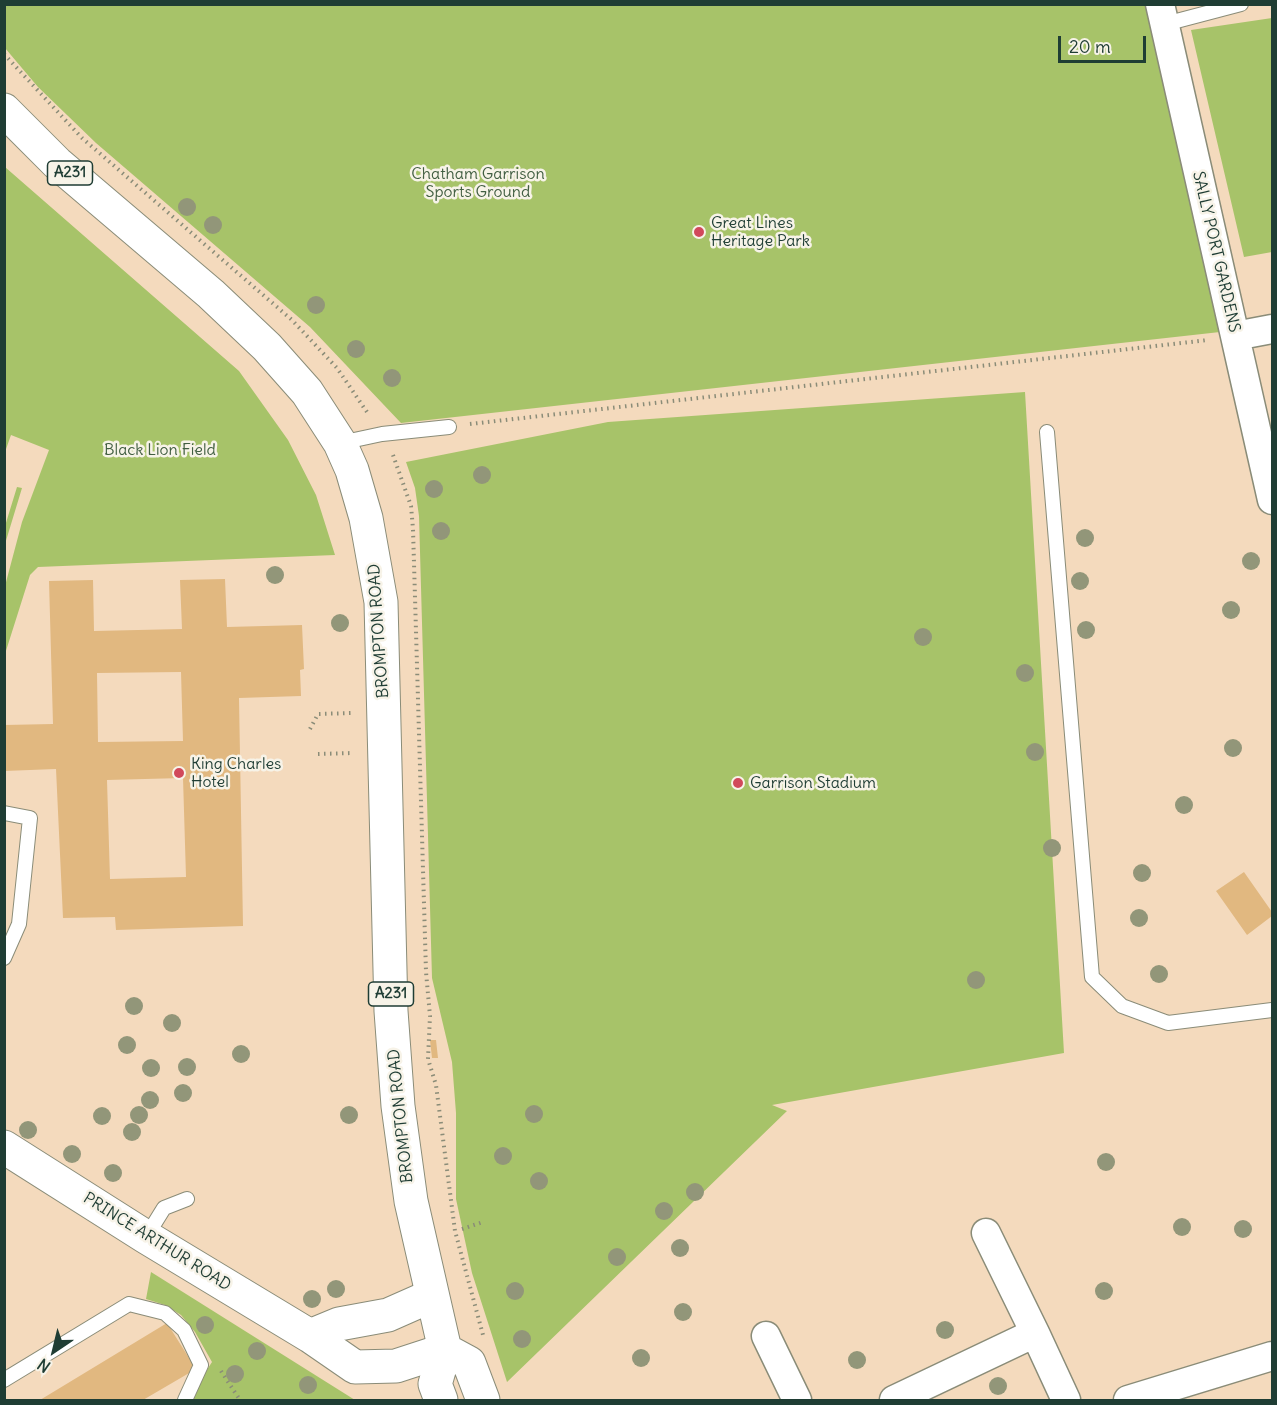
<!DOCTYPE html>
<style>
body{margin:0}
#map{position:relative;width:1277px;height:1405px;overflow:hidden;background:#f4dabd;font-family:Delius,sans-serif}
canvas{display:block}
.frame{position:absolute;inset:0;border:6px solid #1f3d34;pointer-events:none}
.north{position:absolute;left:24px;top:1321px;width:60px;height:60px;-webkit-text-stroke:4px #f7f3e8;paint-order:stroke;rotate:215deg;font-size:16px;font-weight:700;line-height:24px;text-align:center;color:#1f3d34}
.north::after{content:'';display:block;margin:auto;width:21px;height:27px;background:#1f3d34;clip-path:polygon(50% 0,100% 100%,50% 72%,0 100%)}
.scale{position:absolute;left:1058px;top:36px;width:88px;height:27px;box-sizing:border-box;border:3px solid #1f3d34;border-top:0;padding-left:8px;font-size:18px;line-height:21px;white-space:nowrap;color:#1f3d34;-webkit-text-stroke:4px #f7f3e8;paint-order:stroke}
</style>
<div id="map">
<canvas width="1277" height="1405"></canvas>
<div class="frame"></div>
<div class="north">N</div>
<div class="scale">20 m</div>
</div>
<script>
const ctx = document.querySelector('canvas').getContext('2d');
ctx.lineJoin = 'round';
function fill(path, color) { ctx.fillStyle = color; ctx.fill(path, 'evenodd'); }
const shape = rows => new Path2D(rows.map(r => 'M' + r).join(''));
function strokePath(path, color, width, dash) { ctx.strokeStyle = color; ctx.lineWidth = width; ctx.lineCap = dash ? 'butt' : 'round'; ctx.setLineDash(dash || []); ctx.stroke(path); }
function drawText(font, color, halo, rows, align = 'center') {
  ctx.font = font + ' Delius,sans-serif'; ctx.lineWidth = 5; ctx.setLineDash([]); ctx.textBaseline = 'middle'; ctx.strokeStyle = halo; ctx.fillStyle = color; for (const [text, x, y, turn = 0] of rows) {
    ctx.save(); ctx.translate(x, y); ctx.rotate((+turn || 0) * Math.PI / 180); ctx.textAlign = isNaN(turn) ? turn : align; if (halo) ctx.strokeText(text, 0, 0); ctx.fillText(text, 0, 0); ctx.restore();
  }
}
const green = shape([
 [4,5,1145,5,1220,332,401,423,310,327,96,143,38,87,5,48],
 [1272,18,1272,252,1244,257,1191,30],
 [5,167,239,371,288,440,316,495,335,555,38,567,30,575,5,654,5,586,22,522,49,450,11,435,5,452],
 [1025,392,1064,1053,772,1105,787,1111,507,1382,472,1273,456,1199,456,1113,452,1062,432,978,419,516,415,488,406,462,608,422],
 [17,487,22,488,5,544,5,526],
 [151,1272,355,1400,193,1400,203,1376,212,1362,195,1332,181,1315,165,1305,146,1299]
]);
const building = shape([
 [225,579,227,627,302,625,304,669,300,670,301,696,239,698,243,926,116,930,115,917,63,918,56,769,4,771,4,725,53,724,49,581,93,580,94,631,182,629,180,580],
 [181,672,183,741,98,742,97,673],
 [183,778,186,877,110,879,107,780],
 [1244,872,1272,912,1272,916,1247,935,1216,891],
 [430,1040,436,1040,438,1058,432,1058],
 [167,1323,196,1369,143,1400,40,1400]
]);
const path = shape([
 [4,54,82,138,292,320,337,368,369,415],
 [470,424,1208,340],
 [393,455,411,506,413,529,426,972,430,1016,428,1059,436,1085,455,1231,483,1335],
 [310,729,318,714,352,713],
 [318,754,353,753],
 [462,1229,483,1222],
 [221,1371,240,1400]
]);
const lane = shape([
 [1165,24,1241,4],
 [1047,432,1092,977,1122,1006,1168,1023,1272,1010],
 [340,443,382,434,449,427],
 [4,813,30,818,19,924,4,958],
 [146,1237,164,1208,187,1199],
 [4,1380,129,1304,165,1313,184,1330,201,1365,185,1400]
]);
const street = shape([
 [1160,4,1272,500],
 [1235,336,1272,329],
 [986,1233,1035,1333],
 [766,1336,797,1400],
 [894,1400,1035,1333,1066,1400],
 [1128,1400,1272,1356]
]);
const secondary = shape([
 [4,1147,146,1237,310,1336,355,1367,396,1366,445,1350],
 [310,1336,339,1324,388,1315,431,1296]
]);
const primary = shape([
 [4,110,57,163,211,294,267,347,307,392,340,443,352,470,366,518,381,602,391,1011,398,1106,411,1201,445,1350,435,1384,441,1400],
 [445,1350,469,1363,483,1400]
]);
const trees = [
 [187,207],
 [213,225],
 [316,305],
 [356,349],
 [392,378],
 [482,475],
 [434,489],
 [441,531],
 [1085,538],
 [1251,561],
 [275,575],
 [1080,581],
 [1231,610],
 [340,623],
 [1086,630],
 [923,637],
 [1025,673],
 [1233,748],
 [1035,752],
 [1184,805],
 [1052,848],
 [1142,873],
 [1139,918],
 [1159,974],
 [976,980],
 [134,1006],
 [172,1023],
 [127,1045],
 [241,1054],
 [187,1067],
 [151,1068],
 [183,1093],
 [150,1100],
 [534,1114],
 [139,1115],
 [349,1115],
 [102,1116],
 [28,1130],
 [132,1132],
 [72,1154],
 [503,1156],
 [1106,1162],
 [113,1173],
 [539,1181],
 [695,1192],
 [664,1211],
 [1182,1227],
 [1243,1229],
 [680,1248],
 [617,1257],
 [336,1289],
 [515,1291],
 [1104,1291],
 [312,1299],
 [683,1312],
 [205,1325],
 [945,1330],
 [522,1339],
 [257,1351],
 [641,1358],
 [857,1360],
 [235,1374],
 [308,1385],
 [998,1386]
];
const markers = [
 [699,232,6,"#d1495b"],
 [179,773,6,"#d1495b"],
 [738,783,6,"#d1495b"]
];
const shields = [
 [70,173,45],
 [391,994,45]
];
const shieldNames = [
 ["A231",70,173],
 ["A231",391,994]
];
const parkNames = [
 ["Chatham Garrison",478,174],
 ["Sports Ground",478,192],
 ["Black Lion Field",160,450]
];
const poiNames = [
 ["Great Lines",711,223],
 ["Heritage Park",711,241],
 ["King Charles",191,764],
 ["Hotel",191,782],
 ["Garrison Stadium",750,783]
];
const streetNames = [
 ["SALLY PORT GARDENS",1216,252,77],
 ["BROMPTON ROAD",379,631,-94],
 ["BROMPTON ROAD",401,1116,-96],
 ["PRINCE ARTHUR ROAD",157,1242,32]
];
fill(green, '#a7c369');
fill(building, '#e1b880');
strokePath(lane, '#8a8c78', 16);
strokePath(street, '#8a8c78', 31);
strokePath(secondary, '#8a8c78', 35);
strokePath(primary, '#8a8c78', 35);
strokePath(path, '#8a8c78', 4, [1.5, 4.5]);
strokePath(lane, '#fff', 14);
strokePath(street, '#fff', 28);
strokePath(secondary, '#fff', 33);
strokePath(primary, '#fff', 33);
ctx.fillStyle = '#929679';
for (const [x, y] of trees) { ctx.beginPath(); ctx.arc(x, y, 9, 0, 2 * Math.PI); ctx.fill(); }
for (const [x, y, r, color] of markers) { const dot = new Path2D(); dot.arc(x, y, r, 0, 2 * Math.PI); ctx.fillStyle = color; ctx.fill(dot); strokePath(dot, '#f7f3e8', 2); }
for (const [x, y, w] of shields) { const box = new Path2D(); box.roundRect(x - w / 2, y - 12, w, 24, 4.5); ctx.fillStyle = '#f7f3e8'; ctx.fill(box); strokePath(box, '#1f3d34', 1.5); }
drawText('bold 15px', '#1f3d34', null, shieldNames);
drawText('16px', '#415e41', '#f7f3e8', parkNames);
drawText('16px', '#1f3d34', '#f7f3e8', poiNames, 'left');
drawText('16px', '#1f3d34', '#f7f3e8', streetNames);
</script>
